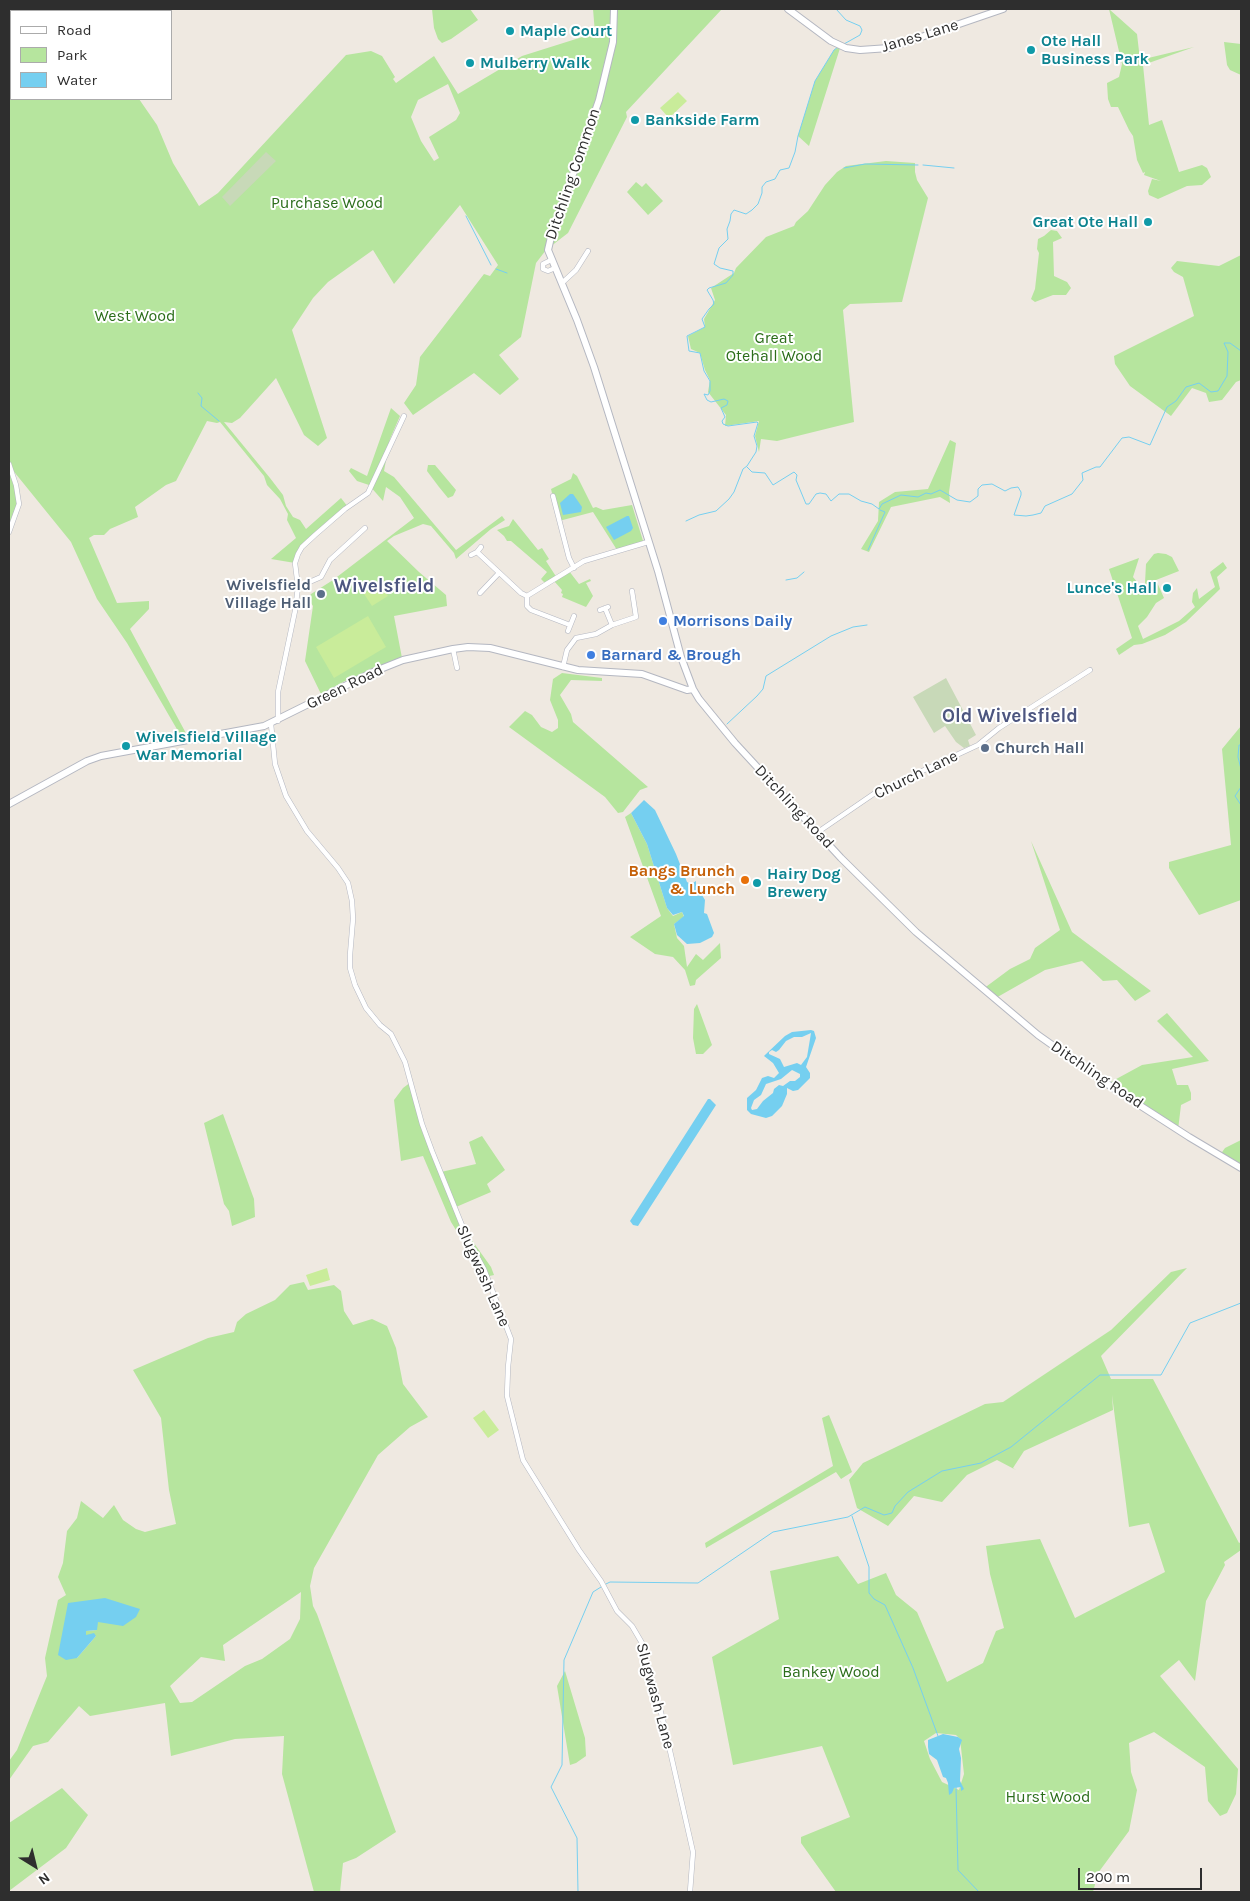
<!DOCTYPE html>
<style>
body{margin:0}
#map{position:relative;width:1250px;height:1901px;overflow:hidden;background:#efe9e1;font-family:Karla,sans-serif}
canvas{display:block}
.frame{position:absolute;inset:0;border:10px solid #2e2e2e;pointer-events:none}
.legend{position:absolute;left:10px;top:10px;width:162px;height:90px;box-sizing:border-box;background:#fff;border:1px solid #ababab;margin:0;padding:6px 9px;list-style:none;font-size:15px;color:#2e2e2e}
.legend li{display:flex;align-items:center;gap:10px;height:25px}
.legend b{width:25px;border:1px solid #ababab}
.north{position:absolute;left:10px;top:1841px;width:50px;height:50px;-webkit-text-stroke:4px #fff;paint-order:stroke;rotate:144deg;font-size:14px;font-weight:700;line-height:20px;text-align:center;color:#2e2e2e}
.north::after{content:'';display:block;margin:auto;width:18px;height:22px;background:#2e2e2e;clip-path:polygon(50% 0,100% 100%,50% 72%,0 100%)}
.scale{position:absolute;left:1078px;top:1868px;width:124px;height:22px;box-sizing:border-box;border:2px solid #2e2e2e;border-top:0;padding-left:6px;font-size:15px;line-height:18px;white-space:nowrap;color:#2e2e2e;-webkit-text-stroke:4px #fff;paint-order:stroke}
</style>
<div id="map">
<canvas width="1250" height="1901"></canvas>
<div class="frame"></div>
<ul class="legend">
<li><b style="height:6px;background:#fff"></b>Road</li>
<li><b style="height:14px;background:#b6e59e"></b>Park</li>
<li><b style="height:14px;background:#75cff0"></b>Water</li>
</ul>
<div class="north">N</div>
<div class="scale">200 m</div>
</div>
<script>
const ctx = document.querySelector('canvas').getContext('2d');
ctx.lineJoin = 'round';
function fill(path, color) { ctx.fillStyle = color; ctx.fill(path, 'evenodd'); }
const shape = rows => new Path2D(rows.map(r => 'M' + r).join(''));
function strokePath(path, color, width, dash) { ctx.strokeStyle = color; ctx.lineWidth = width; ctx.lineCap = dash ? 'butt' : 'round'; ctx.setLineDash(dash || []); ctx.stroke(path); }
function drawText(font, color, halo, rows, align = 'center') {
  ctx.font = font + ' Karla,sans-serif'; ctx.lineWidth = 4; ctx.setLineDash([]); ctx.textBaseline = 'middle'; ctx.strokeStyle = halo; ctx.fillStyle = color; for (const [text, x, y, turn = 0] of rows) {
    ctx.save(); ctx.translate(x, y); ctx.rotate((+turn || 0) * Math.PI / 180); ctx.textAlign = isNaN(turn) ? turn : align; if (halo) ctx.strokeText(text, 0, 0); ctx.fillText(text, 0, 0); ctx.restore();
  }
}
const green = shape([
 [9,9,129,9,126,11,11,11,11,99,139,99,157,125,173,163,199,206,218,193,346,55,371,51,382,56,395,77,393,79,396,83,434,56,458,94,522,56,595,33,593,9,722,9,626,112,627,117,568,233,546,250,536,263,521,337,499,355,519,379,500,395,474,373,413,415,404,403,416,385,420,357,484,274,490,276,498,265,460,205,394,284,373,250,328,282,313,298,292,330,327,438,318,446,304,435,276,378,240,418,232,423,224,422,270,478,283,495,286,506,293,517,300,520,306,529,341,498,348,507,302,547,295,563,271,559,296,538,287,520,288,514,280,499,267,485,264,476,220,422,217,423,207,421,176,481,166,485,135,507,138,517,110,529,104,535,94,535,89,538,117,603,149,601,149,609,130,629,188,737,182,738,127,643,97,599,71,542,11,468,19,504,9,532],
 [448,84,460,113,456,120,429,137,439,158,434,161,421,141,411,117,418,100],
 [432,9,470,9,478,20,451,39,442,43,438,39,434,28],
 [1109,9,1137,34,1140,60,1194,47,1143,65,1149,125,1162,120,1179,172,1202,165,1207,168,1211,177,1202,185,1187,186,1158,199,1149,195,1148,191,1152,179,1161,181,1144,175,1145,172,1143,173,1137,160,1133,136,1129,130,1118,107,1111,107,1108,99,1107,83,1119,77,1122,64],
 [1224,42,1241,44,1241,75,1230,70,1227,65],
 [841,45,809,146,798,136,815,81,834,50],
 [886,161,915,163,915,172,917,180,928,198,902,302,850,304,843,310,854,422,777,441,761,439,759,452,755,436,759,421,725,426,726,415,708,392,710,380,705,370,700,353,691,349,688,336,705,327,704,319,715,300,711,288,734,273,736,268,766,237,794,226,796,222,808,211,825,185,837,172,846,166],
 [636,182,642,187,646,183,663,201,648,215,627,192],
 [1051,230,1057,231,1062,238,1053,242,1054,276,1067,282,1071,288,1066,295,1053,295,1035,302,1031,299,1035,289,1039,253,1037,249,1038,239,1044,236],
 [1241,255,1241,380,1236,382,1222,400,1209,402,1206,393,1192,388,1171,416,1130,386,1115,364,1114,356,1194,316,1183,277,1174,272,1171,268,1177,261,1219,266],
 [391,408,400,416,390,439,384,471,394,477,456,550,502,516,505,520,491,529,456,559,454,553,431,526,423,524,394,536,387,541,419,572,446,595,447,606,394,616,402,658,345,681,321,694,305,661,313,606,308,599,311,594,333,580,414,518,400,497,386,487,383,501,369,485,357,481,349,471,351,468,367,476],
 [950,440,956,443,949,492,950,503,940,497,891,507,869,552,861,549,878,521,879,502,895,492,928,489],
 [428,465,435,465,456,490,453,496,448,498,439,487,427,471],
 [573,473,577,476,593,508,596,507,603,510,632,505,644,544,617,550,593,512,559,521,551,489,571,479],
 [513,519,538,550,542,548,549,559,546,561,557,578,569,571,579,584,590,579,591,581,586,583,593,596,586,607,562,597,563,594,561,593,562,590,554,581,547,585,541,579,547,572,511,541,507,541,504,536,497,530,509,526],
 [1158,553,1166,554,1172,557,1179,571,1156,580,1164,598,1156,603,1147,617,1138,626,1143,639,1179,621,1195,607,1192,602,1193,593,1197,588,1199,599,1215,587,1210,572,1223,562,1227,568,1217,577,1220,589,1186,622,1165,635,1142,644,1134,645,1119,655,1116,649,1132,638,1109,569,1139,558,1133,577,1142,588,1145,583,1146,564,1154,554],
 [562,673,602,678,602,681,571,680,560,695,571,714,573,722,648,787,640,790,623,812,618,813,605,797,509,727,525,711,532,715,541,727,552,732,558,728,558,720,550,700,553,679],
 [1241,726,1241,900,1199,915,1169,868,1169,862,1231,845,1222,749],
 [631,813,647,844,667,908,673,916,682,912,684,917,674,924,677,938,684,946,687,967,696,954,703,960,720,943,721,958,696,980,695,985,690,986,685,970,673,957,655,954,630,937,661,916,625,817],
 [1031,841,1072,932,1151,991,1135,1001,1117,980,1103,981,1082,961,1045,970,994,999,983,989,1010,969,1030,959,1035,948,1060,930],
 [697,1004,712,1045,703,1054,696,1054,693,1038,694,1009],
 [1167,1013,1209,1061,1172,1069,1177,1085,1188,1085,1191,1093,1191,1100,1181,1105,1178,1130,1107,1084,1142,1065,1193,1057,1157,1021],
 [411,1082,422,1124,441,1172,476,1164,469,1142,482,1136,505,1170,487,1184,491,1192,456,1207,471,1239,491,1267,494,1275,485,1277,451,1222,423,1156,401,1161,394,1100,403,1088],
 [223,1114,254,1199,255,1217,232,1226,229,1211,224,1204,204,1123],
 [1241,1140,1241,1167,1220,1155,1225,1148],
 [1187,1268,1101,1356,1111,1379,1153,1379,1239,1543,1241,1542,1241,1550,1224,1562,1225,1565,1206,1601,1195,1681,1179,1660,1160,1676,1238,1769,1236,1794,1227,1813,1220,1816,1208,1801,1205,1767,1154,1732,1129,1743,1131,1772,1137,1790,1129,1831,1098,1873,1093,1892,836,1892,801,1843,801,1837,850,1817,822,1746,733,1765,712,1657,779,1619,770,1571,838,1556,858,1584,886,1573,896,1595,917,1612,947,1682,983,1663,996,1631,1004,1628,990,1574,986,1546,1040,1539,1075,1618,1165,1572,1149,1523,1129,1527,1112,1395,1113,1410,1024,1451,1013,1468,1016,1470,997,1460,967,1475,942,1502,914,1496,888,1526,857,1508,849,1480,863,1463,985,1404,1003,1402,1111,1330,1171,1272],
 [936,1733,956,1735,960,1739,964,1774,959,1790,942,1782,930,1759,924,1741],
 [304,1282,308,1290,334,1285,341,1291,344,1311,353,1325,372,1319,387,1326,396,1348,403,1384,428,1417,410,1427,378,1455,314,1568,310,1586,313,1606,317,1614,396,1832,356,1858,343,1863,340,1892,314,1892,282,1774,284,1736,235,1739,171,1756,165,1703,90,1716,79,1706,48,1742,33,1746,9,1780,9,1761,17,1750,47,1676,45,1658,58,1600,66,1595,58,1577,63,1563,67,1531,77,1518,81,1501,103,1518,114,1505,123,1520,136,1529,145,1532,176,1524,169,1490,161,1418,133,1370,208,1338,234,1332,237,1322,246,1314,275,1300,290,1285],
 [301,1592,300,1619,290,1639,262,1659,245,1666,192,1702,180,1703,170,1686,201,1657,225,1661,223,1645],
 [68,1603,97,1630,86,1631,86,1635,96,1636,77,1658],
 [829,1415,852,1472,841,1479,836,1472,706,1548,705,1543,833,1466,822,1418],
 [565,1671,585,1738,586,1756,576,1763,570,1765,557,1686],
 [62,1788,88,1815,66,1848,9,1891,9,1823]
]);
const cemetery = shape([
 [266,152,276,161,230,206,222,197],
 [946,678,976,735,968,740,970,746,964,748,956,742,945,726,934,733,913,697]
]);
const pitch = shape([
 [678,92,687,101,669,118,660,108],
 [380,583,388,596,372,606,364,594],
 [368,616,386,647,334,678,316,647],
 [327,1268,330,1280,310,1286,306,1275],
 [484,1410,499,1430,488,1438,473,1418]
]);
const water = shape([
 [570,494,573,494,582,507,581,512,563,515,560,503],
 [627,516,629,516,633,528,631,531,614,540,606,527],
 [644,800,655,810,676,854,687,882,691,884,696,881,696,885,705,900,704,913,707,914,714,933,712,937,700,943,687,944,677,935,674,924,684,916,682,912,673,915,667,908,647,844,631,813],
 [811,1030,814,1031,816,1038,806,1067,810,1073,810,1078,798,1090,793,1091,787,1088,787,1094,782,1106,772,1116,766,1118,751,1114,747,1110,747,1098,756,1090,762,1078,768,1076,774,1078,779,1073,773,1063,764,1056,766,1054,785,1036,792,1032],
 [811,1033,807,1057,801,1065,797,1063,784,1067,780,1059,769,1054,769,1052,772,1050,776,1052,779,1050,786,1041,794,1037,802,1037],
 [792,1070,800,1074,800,1077,795,1081,790,1081,783,1086,779,1085,774,1089,773,1093,763,1101,757,1109,752,1110,751,1108,754,1100,761,1095,766,1084,781,1079],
 [708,1099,710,1099,716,1105,638,1226,633,1225,630,1221],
 [105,1598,140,1609,136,1617,123,1626,98,1622,97,1630,86,1631,86,1635,94,1633,96,1636,77,1658,66,1660,58,1655,68,1603],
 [943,1734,958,1737,962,1740,959,1749,961,1758,960,1781,964,1789,961,1791,961,1787,954,1788,952,1793,949,1795,948,1783,946,1778,943,1777,937,1760,929,1754,928,1747,928,1740]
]);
const stream = shape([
 [836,9,846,20,860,26,862,30,860,35,844,44],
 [112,11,114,9],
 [923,165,954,168],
 [844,168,865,164,918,165],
 [466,216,491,265],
 [496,269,507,273],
 [198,393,202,398,201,406,219,421],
 [747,467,752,472,765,473,773,485,794,472,797,475,796,480,806,504,809,504,816,494,820,493,826,494,831,501,839,494,849,494,861,501,872,504,879,509,882,504,901,495,918,497,926,493,931,494,940,490,957,500,970,502,978,496,978,489,982,485,992,484,1005,491,1011,488,1018,487,1021,492,1021,495,1014,515,1026,516,1033,515,1041,513,1045,506,1072,494,1083,480,1082,473,1096,467,1100,467,1122,438,1129,437,1150,445,1167,407,1176,401,1186,387,1199,383,1211,392,1218,391,1227,376,1228,352,1224,343,1230,343,1241,351],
 [686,521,699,515,716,511,729,499,734,492,743,469,747,466,756,452,757,446,754,436,758,423,757,422,728,426,723,424,722,421,725,417,721,408,727,405,728,401,724,399,711,402,707,400,704,394,708,395,710,391,710,381,704,371,700,353,689,351,687,336,705,327,702,319,709,309,714,304,713,300,707,290,709,288,726,283,733,275,733,271,720,268,714,264,719,248,728,239,727,229,730,221,731,214,734,210,746,214,752,210,758,204,762,193,762,187,766,182,775,179,780,170,789,168,795,152,798,136,815,81,834,50,838,47],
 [868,550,885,512,880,510],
 [786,580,797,578,804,572],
 [727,724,757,696,763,689,766,676,831,636,853,627,867,625],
 [1241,745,1239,745,1238,757,1241,769],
 [1241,787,1235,796,1241,805],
 [852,1516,869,1567,869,1593,874,1599,885,1605,913,1668,938,1736],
 [606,1584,610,1582,698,1583,773,1532,848,1517,865,1507,884,1515,892,1513,895,1506,908,1492,942,1471,981,1463,1011,1447,1100,1375,1161,1375,1190,1323,1241,1303],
 [956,1787,958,1870,979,1892],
 [578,1892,577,1838,551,1787,562,1765,564,1660,593,1592,601,1587]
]);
const street = shape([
 [551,260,543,264,543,269,548,271,555,268],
 [562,283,576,270,588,251],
 [9,464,16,485,19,504,9,532],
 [553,496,569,558,574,568],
 [477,552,521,593,527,596,527,606,531,610,570,625],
 [471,555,477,552,481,547],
 [298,587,321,577,330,560,365,528],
 [480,593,499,573],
 [527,596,584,561,648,542],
 [605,608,612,625],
 [600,610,608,607],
 [568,631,574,616],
 [453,649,457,668],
 [563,667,567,650,576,638,596,634,612,625,636,617,632,591],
 [278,721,278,692,295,611,298,587,295,563,298,554,302,547,315,535,345,509,368,493,404,416],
 [271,724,275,764,286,796,307,831,338,868,348,883,352,901,353,919,350,955,350,968,355,985,366,1008,380,1025,391,1034,405,1062,422,1124,432,1151,468,1240,484,1269,511,1339,508,1367,507,1396,523,1460,579,1550,601,1581,617,1611,632,1626,642,1643,663,1720,693,1852,690,1892],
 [818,832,875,793,978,745,999,728,1090,670]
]);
const secondary = shape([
 [614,9,613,42,599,100,551,237,548,250,577,320,594,367,658,571,681,657,693,689,699,699,735,743,841,858,916,932,1038,1035,1116,1090,1189,1137,1241,1168],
 [788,9,831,41,846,48,860,50,889,48,1003,9],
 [9,804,87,761,101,756,264,726,373,672,403,660,453,649,468,647,490,648,578,670,642,674,687,690,693,689]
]);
const markers = [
 [510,31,5,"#0f9aa8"],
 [1031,50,5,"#0f9aa8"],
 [470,63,5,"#0f9aa8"],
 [635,120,5,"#0f9aa8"],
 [1148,222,5,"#0f9aa8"],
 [1167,588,5,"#0f9aa8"],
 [321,594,5,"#5c6f8a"],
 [663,621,5,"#3f7fe0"],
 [591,655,5,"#3f7fe0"],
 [126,746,5,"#0f9aa8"],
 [985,748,5,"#5c6f8a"],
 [745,880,5,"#e8710a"],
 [757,883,5,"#0f9aa8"]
];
const cultureNames = [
 ["Maple Court",520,31],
 ["Ote Hall",1041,41],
 ["Business Park",1041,59],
 ["Mulberry Walk",480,63],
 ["Bankside Farm",645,120],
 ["Great Ote Hall",1138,222,"right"],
 ["Lunce's Hall",1157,588,"right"],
 ["Wivelsfield Village",136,737],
 ["War Memorial",136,755],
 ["Hairy Dog",767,874],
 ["Brewery",767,892]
];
const streetNames = [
 ["Janes Lane",920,36,-17],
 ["Ditchling Common",573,174,-71],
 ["Green Road",345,687,-26],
 ["Church Lane",916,775,-26],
 ["Ditchling Road",794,807,47],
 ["Ditchling Road",1097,1075,34],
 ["Slugwash Lane",483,1276,66],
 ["Slugwash Lane",655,1696,75]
];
const parkNames = [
 ["Purchase Wood",327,203],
 ["West Wood",135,316],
 ["Great",774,338],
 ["Otehall Wood",774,356],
 ["Bankey Wood",831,1672],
 ["Hurst Wood",1048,1797]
];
const serviceNames = [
 ["Wivelsfield",311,585],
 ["Village Hall",311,603],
 ["Church Hall",995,748,"left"]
];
const shopNames = [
 ["Morrisons Daily",673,621],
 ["Barnard & Brough",601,655]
];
const foodNames = [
 ["Bangs Brunch",735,871],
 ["& Lunch",735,889]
];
const quarterNames = [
 ["Wivelsfield",384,587],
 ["Old Wivelsfield",1010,717]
];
fill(green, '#b6e59e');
fill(cemetery, '#c8d9b8');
fill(pitch, '#c9ec9a');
fill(water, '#75cff0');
strokePath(stream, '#75cff0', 1);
strokePath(street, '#b4b7c1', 5.5);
strokePath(secondary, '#b4b7c1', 8);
strokePath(street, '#fff', 4.5);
strokePath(secondary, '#fff', 6);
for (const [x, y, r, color] of markers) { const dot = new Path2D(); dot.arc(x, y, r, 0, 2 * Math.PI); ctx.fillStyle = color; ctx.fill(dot); strokePath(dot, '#fff', 2); }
drawText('bold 16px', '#0d838f', '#fff', cultureNames, 'left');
drawText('16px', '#2e2e2e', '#fff', streetNames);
drawText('16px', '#2c6e1b', '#fff', parkNames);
drawText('bold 16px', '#4e5e75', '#fff', serviceNames, 'right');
drawText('bold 16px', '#366cbe', '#fff', shopNames, 'left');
drawText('bold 16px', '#c56008', '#fff', foodNames, 'right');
drawText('bold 19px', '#4d5680', '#fff', quarterNames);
</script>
